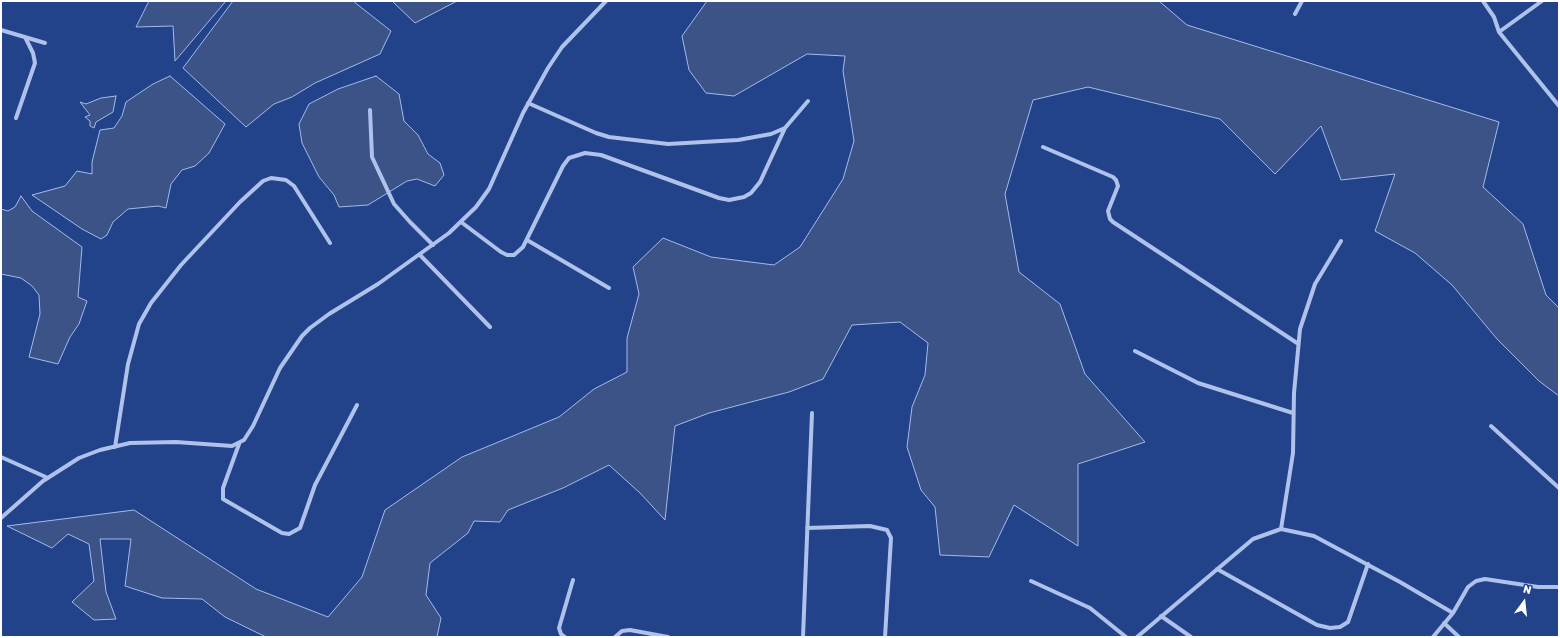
<!DOCTYPE html>
<style>
body{margin:0}
#map{position:relative;width:1560px;height:638px;overflow:hidden;background:#22428a;font-family:Rubik,sans-serif}
canvas{display:block}
.frame{position:absolute;inset:0;border:2px solid #fff;pointer-events:none}
.north{position:absolute;left:1504px;top:582px;width:40px;height:40px;-webkit-text-stroke:3px #22428a;paint-order:stroke;rotate:15deg;font-size:11px;font-weight:700;line-height:16px;text-align:center;color:#fff}
.north::after{content:'';display:block;margin:auto;width:14px;height:18px;background:#fff;clip-path:polygon(50% 0,100% 100%,50% 72%,0 100%)}
</style>
<div id="map">
<canvas width="1560" height="638"></canvas>
<div class="frame"></div>
<div class="north">N</div>
</div>
<script>
const ctx = document.querySelector('canvas').getContext('2d');
ctx.lineJoin = 'round';
function fill(path, color) { ctx.fillStyle = color; ctx.fill(path, 'evenodd'); }
const shape = rows => new Path2D(rows.map(r => 'M' + r).join(''));
function strokePath(path, color, width, dash) { ctx.strokeStyle = color; ctx.lineWidth = width; ctx.lineCap = dash ? 'butt' : 'round'; ctx.setLineDash(dash || []); ctx.stroke(path); }
const water = shape([
 [149,1,226,1,175,61,173,26,136,27,149,1],
 [233,1,353,1,391,31,380,54,315,83,292,97,274,104,246,127,183,68,233,1],
 [392,1,457,1,415,23,392,1],
 [707,1,1159,1,1187,25,1499,122,1483,187,1523,224,1546,295,1559,308,1559,396,1539,381,1497,339,1452,285,1415,253,1375,231,1395,174,1341,180,1321,126,1275,174,1220,119,1088,87,1033,100,1005,194,1019,272,1060,304,1085,374,1145,442,1078,464,1078,546,1014,505,989,557,940,555,935,507,921,490,907,447,912,407,925,375,928,343,900,322,852,325,823,379,789,392,709,413,675,426,665,520,640,493,609,465,563,488,508,510,500,522,474,521,468,533,430,563,426,595,441,618,437,637,266,637,225,617,202,599,162,598,125,586,131,539,100,539,106,592,116,619,94,620,72,602,94,581,89,544,68,534,52,548,7,526,134,510,256,589,328,617,362,577,385,510,462,457,559,417,594,389,627,372,627,338,639,294,633,267,663,238,711,257,774,265,800,247,843,179,854,141,843,71,845,56,807,54,734,96,706,93,689,70,682,36,707,1],
 [170,76,225,124,209,153,195,166,182,170,171,184,166,208,158,206,128,209,113,222,107,235,101,239,82,229,32,195,65,186,77,171,92,174,92,162,100,130,114,128,122,116,126,102,153,84,170,76],
 [376,76,399,94,404,121,418,135,428,154,440,163,444,175,435,186,417,179,407,181,368,205,339,207,334,195,319,177,302,143,299,124,309,104,338,89,376,76],
 [116,96,113,112,96,122,94,128,90,126,90,121,85,117,90,115,80,102,86,104,101,98,116,96],
 [21,196,32,211,82,247,78,297,87,301,79,324,70,337,58,364,29,357,40,314,39,295,32,286,21,278,1,274,1,209,8,211,15,207,21,196]
]);
const street = shape([
 [1483,1,1494,17,1499,32],
 [1542,1,1499,32,1559,106],
 [1295,14,1302,1],
 [1,30,45,43],
 [528,103,596,133,609,137,668,144,738,140,771,134,785,128,808,101],
 [370,110,372,157,379,172,394,204,410,222,433,245],
 [16,118,35,63,33,53,25,37],
 [1043,147,1113,177,1116,180,1118,186,1108,211,1110,219,1113,222,1297,343],
 [461,222,501,252,507,255,514,255,523,247,563,166,569,158,585,153,601,155,719,198,729,200,744,197,751,193,760,182,785,128],
 [527,240,609,288],
 [420,255,490,327],
 [1135,351,1198,383,1293,413],
 [1491,426,1559,488],
 [239,444,223,488,223,499,282,533,289,534,300,528,315,485,357,405],
 [115,447,128,364,139,324,151,303,181,265,240,202,263,181,271,178,286,180,294,186,330,243],
 [1,457,48,478],
 [1,518,43,481,79,458,100,450,130,443,176,442,232,446,244,440,253,426,280,368,302,336,310,328,329,314,378,284,449,233,476,207,489,189,523,113,548,68,562,47,606,1],
 [807,528,870,526,887,530,891,538,885,637],
 [1281,529,1293,453,1294,393,1300,329,1315,284,1341,241],
 [1217,569,1317,625,1330,628,1340,627,1348,622,1368,564],
 [1031,581,1090,608,1126,637],
 [1161,616,1191,637],
 [1444,623,1459,637],
 [565,637,561,634,559,628,573,580],
 [615,637,622,631,630,630,668,637],
 [803,637,812,413],
 [1137,637,1253,539,1281,529,1314,536,1400,582,1453,613],
 [1433,637,1453,613,1468,587,1476,581,1485,579,1538,587,1559,587]
]);
fill(water, '#3c5388');
strokePath(water, '#a3bbec', 1);
strokePath(street, '#afc2eb', 4);
</script>
